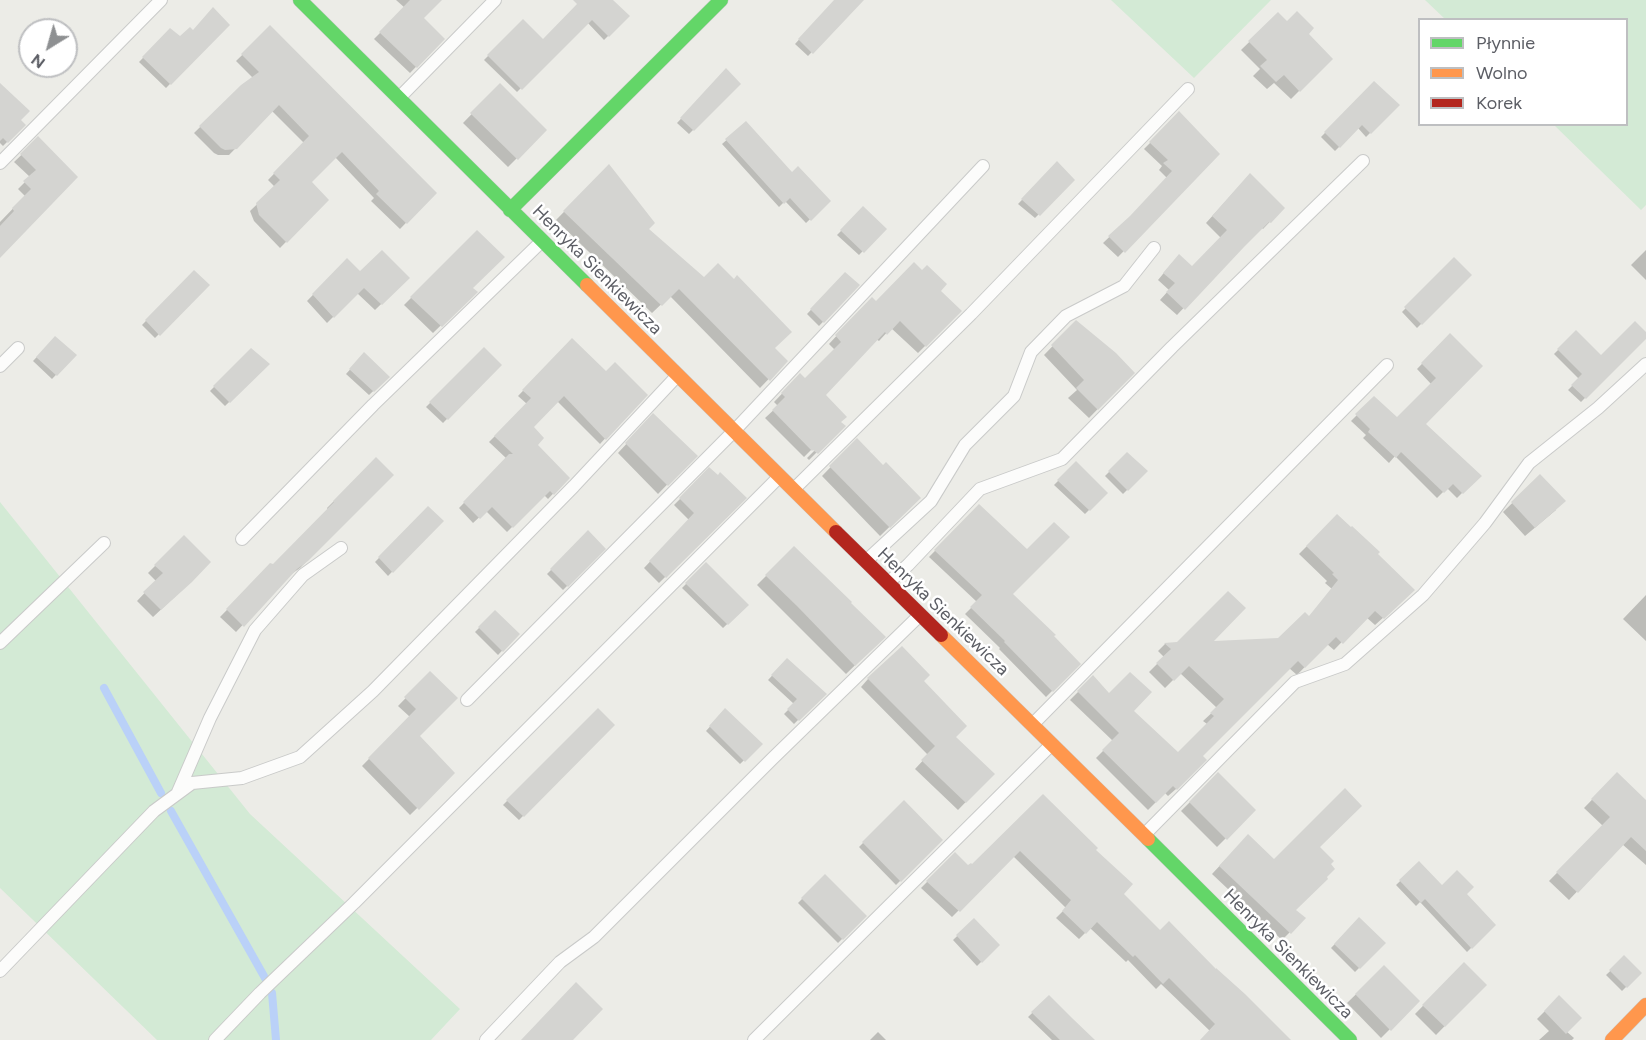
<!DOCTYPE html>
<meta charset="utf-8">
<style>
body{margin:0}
#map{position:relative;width:1646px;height:1040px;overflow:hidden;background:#ecece7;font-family:Figtree,sans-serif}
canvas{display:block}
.legend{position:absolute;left:1418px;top:18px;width:210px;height:108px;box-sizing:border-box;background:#fff;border:2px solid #bebfc1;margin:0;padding:8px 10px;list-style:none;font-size:18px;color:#5c5e65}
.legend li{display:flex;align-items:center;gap:12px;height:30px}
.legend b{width:30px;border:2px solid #bebfc1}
.north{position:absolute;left:18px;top:18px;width:60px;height:60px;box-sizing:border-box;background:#fff;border:2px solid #bebfc1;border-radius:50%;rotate:217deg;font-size:16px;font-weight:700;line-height:24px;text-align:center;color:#5c5e65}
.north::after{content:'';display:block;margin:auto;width:21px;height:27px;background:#8e9092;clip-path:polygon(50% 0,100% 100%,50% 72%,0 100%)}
</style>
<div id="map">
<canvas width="1646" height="1040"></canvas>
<ul class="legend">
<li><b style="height:8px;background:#63d668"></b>Płynnie</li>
<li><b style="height:8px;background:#ff974d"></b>Wolno</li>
<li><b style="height:8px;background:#b3261e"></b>Korek</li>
</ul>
<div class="north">N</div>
</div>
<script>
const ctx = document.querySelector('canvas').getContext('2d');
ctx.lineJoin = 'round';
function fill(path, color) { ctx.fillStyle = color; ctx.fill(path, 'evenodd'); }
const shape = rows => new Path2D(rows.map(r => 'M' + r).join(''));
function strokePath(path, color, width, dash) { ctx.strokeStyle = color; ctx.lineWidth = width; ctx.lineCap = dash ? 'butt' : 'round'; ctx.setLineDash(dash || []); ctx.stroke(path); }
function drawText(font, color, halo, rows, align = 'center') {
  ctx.font = font + ' Figtree,sans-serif'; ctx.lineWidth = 5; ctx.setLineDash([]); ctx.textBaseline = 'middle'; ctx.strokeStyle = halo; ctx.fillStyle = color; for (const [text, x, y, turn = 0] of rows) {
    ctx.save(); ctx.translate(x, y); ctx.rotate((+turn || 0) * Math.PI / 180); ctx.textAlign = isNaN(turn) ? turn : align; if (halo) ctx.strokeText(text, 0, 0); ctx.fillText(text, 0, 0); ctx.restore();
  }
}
const green = shape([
 [1111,0,1271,0,1194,78],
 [1425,0,1646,0,1646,205,1641,210,1554,125,1626,124,1626,20,1445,19],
 [0,502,250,814,460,1009,431,1040,157,1040,0,888]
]);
const shadow = shape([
 [396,0,440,0,422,18,443,39,410,73,374,39,405,8],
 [583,0,611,0,628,16,604,40,587,22,517,92,484,60,523,21,543,41],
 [835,0,859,0,861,1,808,56,795,44],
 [1278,14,1287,23,1307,34,1331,59,1291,99,1274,83,1267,89,1253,76,1260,69,1241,50],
 [228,25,166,88,139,62,170,30,180,38,193,31],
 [270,28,435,193,400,229,371,201,374,198,335,157,310,182,327,200,280,248,254,221,250,211,275,187,268,180,304,143,272,111,229,155,218,155,214,153,194,133,242,86,253,78,236,61],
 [726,71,739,84,689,134,677,123],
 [1374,83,1398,105,1366,137,1358,128,1335,151,1321,137],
 [0,85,19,120,24,125,3,146,0,143],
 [500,85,545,130,508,167,463,123],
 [1179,114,1218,154,1118,257,1103,243,1128,219,1167,178,1159,170,1162,166,1144,149],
 [746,123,792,174,829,201,806,223,785,201,779,207,722,144],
 [38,139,76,177,0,256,0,222,25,196,18,189,30,177,14,162],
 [1057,164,1073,180,1035,218,1018,204],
 [609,166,647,229,786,361,760,388,670,296,652,313,556,220],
 [1243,182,1283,208,1263,229,1261,227,1242,246,1177,315,1160,300,1169,290,1158,280,1172,263,1192,268,1221,238,1206,223],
 [863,209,884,229,859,255,837,235],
 [477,232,470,289,475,292,433,333,404,305],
 [1646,250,1646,280,1631,265],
 [1454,259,1470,275,1417,328,1402,312],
 [347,260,360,274,408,278,375,310,357,293,327,323,307,301],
 [194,272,208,285,155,338,142,325],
 [845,274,858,285,819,326,807,314],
 [939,291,960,311,918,353,891,328,879,341,876,339,824,395,839,422,843,426,809,460,807,458,818,447,816,445,804,457,765,418,778,406,774,402,800,375,805,380,835,350,829,344,864,306],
 [1076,322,1133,373,1089,418,1068,398,1077,390,1044,355],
 [1576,332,1601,357,1646,334,1646,336,1581,402,1568,390,1579,379,1554,354],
 [1450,335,1424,424,1479,476,1457,498,1447,488,1437,498,1395,456,1389,463,1363,438,1366,435,1351,421,1374,398,1397,419,1431,384,1417,369],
 [55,338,75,355,52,379,33,361],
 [572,340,606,373,645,395,600,444,557,401,532,427,535,445,568,478,548,499,544,495,507,532,486,511,473,523,459,508,507,459,489,442,527,404,518,396],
 [484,349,500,365,443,423,426,407],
 [251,350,267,365,225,406,210,391],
 [364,354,388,377,369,395,346,374],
 [653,415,695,456,658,494,618,453],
 [857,440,910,507,880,536,822,476],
 [1127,454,1146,471,1123,494,1105,476],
 [376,459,392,475,300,568,290,575,236,632,220,617,271,565,273,566,328,510,327,508],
 [1076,463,1106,493,1085,514,1054,485],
 [709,470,745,498,659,583,644,568,689,520,674,505],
 [1540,476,1556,510,1525,536,1503,512],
 [979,506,1027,551,1011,594,1079,664,1046,697,999,649,1000,648,965,614,977,602,929,557],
 [428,508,441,521,388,576,375,562],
 [1337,516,1376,554,1405,598,1375,625,1366,617,1334,650,1327,644,1297,675,1289,668,1201,756,1205,760,1176,789,1168,796,1165,793,1148,810,1096,758,1113,741,1070,700,1092,678,1109,695,1131,711,1178,754,1207,724,1203,721,1217,708,1180,673,1165,688,1149,672,1164,657,1158,651,1165,644,1279,640,1309,617,1332,589,1325,583,1327,581,1299,554],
 [588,533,604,549,563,590,547,574],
 [184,537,182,590,153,617,137,601,156,581,148,573],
 [794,548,884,637,846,674,757,585],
 [706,564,747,605,723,628,682,588],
 [1646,595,1646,641,1623,619],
 [495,612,518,634,498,655,475,632],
 [787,660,824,694,794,724,784,714,794,704,768,680],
 [430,673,418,736,453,773,410,815,362,766,410,717,398,706],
 [868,679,922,681,954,737,993,774,958,810,915,769,928,755,861,687],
 [598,710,613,725,519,820,503,805],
 [725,710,761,744,740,764,706,731],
 [1218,774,1254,810,1217,847,1181,811],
 [1617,774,1646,802,1646,865,1622,844,1569,900,1549,881,1603,826,1584,808],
 [1043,796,1094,850,1122,894,1160,932,1289,1040,1201,1040,1210,1031,1161,984,1156,989,1128,960,1126,962,1090,928,1079,939,1056,918,1066,908,1013,856,952,917,921,888,955,854,968,868,972,866],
 [904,802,941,840,896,885,859,847],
 [1240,844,1274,861,1318,847,1294,910,1304,918,1282,940,1212,874],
 [1419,863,1442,887,1465,894,1494,925,1467,952,1420,902,1416,906,1396,885],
 [825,876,865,916,838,943,798,903],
 [1359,919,1384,943,1355,972,1331,948],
 [974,920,998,945,977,966,953,940],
 [1624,958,1640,973,1622,991,1606,975],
 [1464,964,1485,985,1436,1035,1415,1014],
 [1384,967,1418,1001,1381,1038,1347,1003],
 [1049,997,1093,1040,1052,1040,1028,1017],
 [1559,997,1566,1031,1574,1038,1572,1040,1539,1040,1549,1031,1537,1019],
 [878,1032,886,1040,870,1040]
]);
const stream = shape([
 [104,688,161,793],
 [171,811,265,978],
 [272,993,276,1040]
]);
const building = shape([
 [410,0,442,0,424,18,445,39,417,68,379,32],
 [573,0,613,0,630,16,609,37,592,20,522,90,487,55,523,19,543,39,577,4],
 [834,0,864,0,813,54,798,39],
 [213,7,230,25,171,85,142,57,170,28,180,36,190,27,193,30],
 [1297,11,1314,28,1309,34,1333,59,1300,92,1284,75,1276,82,1260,66,1267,60,1248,41,1278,12,1287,21],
 [270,25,437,193,407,224,376,194,379,191,342,152,312,182,329,200,287,243,259,215,256,203,280,180,273,173,309,136,279,105,237,149,225,150,221,148,199,126,241,85,259,72,241,54],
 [726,68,741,84,694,131,680,118],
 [1374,81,1400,105,1371,134,1362,125,1340,148,1324,132],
 [0,83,30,111,21,120,26,125,8,143,3,138,0,141],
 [500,83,547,130,518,160,470,113],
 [1179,111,1220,154,1125,253,1108,236,1130,216,1172,171,1163,163,1168,160,1149,142],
 [746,121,792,172,798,166,831,201,811,221,790,198,784,204,725,139],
 [38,136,78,177,0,258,0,226,14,211,12,208,31,189,23,181,36,170,20,154],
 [1057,161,1075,180,1040,216,1021,199],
 [609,164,655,223,649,229,704,277,718,263,734,279,737,275,792,332,775,348,788,361,770,381,679,289,662,306,563,211],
 [1250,173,1285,208,1271,223,1269,222,1244,247,1185,310,1166,292,1175,283,1163,273,1179,254,1192,266,1227,230,1212,216],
 [863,206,887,229,864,253,840,230],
 [477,230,505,257,473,288,478,292,442,327,410,297],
 [382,250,410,278,382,305,364,288,334,318,312,294,347,258,360,271],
 [1454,257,1472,275,1422,325,1404,307],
 [914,262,922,270,927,265,947,284,941,291,962,311,926,347,900,321,887,335,885,332,826,395,847,417,841,422,846,426,818,454,813,450,812,451,772,410,785,397,781,393,800,373,805,378,841,342,835,335,872,297,876,301],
 [194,270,210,285,160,336,145,320],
 [845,272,860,285,824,323,810,309],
 [1076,320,1116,353,1135,373,1098,410,1076,388,1084,380,1051,345],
 [1635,321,1646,332,1646,339,1586,399,1571,385,1582,374,1557,349,1576,330,1601,355],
 [1450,333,1483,366,1426,424,1482,476,1463,494,1453,484,1444,493,1401,452,1396,458,1368,432,1370,429,1355,414,1374,396,1397,417,1436,378,1421,363],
 [55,336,77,355,57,376,36,357],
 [572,338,606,371,615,362,648,395,606,440,564,396,534,427,544,438,538,445,570,478,554,495,550,491,513,528,492,507,480,519,463,502,509,454,513,454,494,436,531,398,522,390],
 [484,347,502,365,448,420,429,402],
 [251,348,270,364,230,403,213,386],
 [364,352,390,377,374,392,349,369],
 [653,413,698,456,668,486,625,443],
 [857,438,883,465,886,462,921,498,890,528,829,466],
 [1127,452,1148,471,1128,491,1108,471],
 [376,457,394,475,308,561,297,569,244,627,226,609,270,563,273,564,334,502,333,501],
 [1076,461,1108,493,1090,511,1057,480],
 [709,467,718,475,720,472,747,498,666,578,649,561,694,513,679,498],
 [1540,474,1566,501,1535,528,1511,502],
 [979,504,1027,549,1054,522,1070,537,1013,594,1056,635,1054,636,1081,664,1053,692,1004,642,1005,641,970,607,982,595,934,550],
 [428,506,444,521,393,573,378,557],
 [1337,514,1351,527,1352,526,1380,552,1378,554,1415,590,1384,619,1375,611,1343,644,1336,637,1305,668,1298,661,1203,756,1207,760,1177,790,1173,786,1156,803,1102,750,1119,733,1077,691,1093,675,1109,693,1130,672,1152,692,1134,711,1178,752,1214,716,1210,713,1224,699,1189,666,1174,681,1156,663,1171,649,1164,643,1177,642,1228,591,1246,608,1214,641,1278,638,1305,612,1309,616,1338,580,1332,574,1334,573,1306,546],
 [588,530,606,549,568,587,550,569],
 [184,535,211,562,192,582,161,610,143,592,163,573,154,565],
 [794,546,852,602,851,603,886,637,855,666,798,607,765,575],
 [706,562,749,605,728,625,685,583],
 [495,610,520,634,503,652,478,627],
 [902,646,930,675,924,681,967,726,956,737,995,774,966,803,921,760,935,746,867,678],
 [787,658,827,694,799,721,787,709,797,699,771,675],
 [430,671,458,698,420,736,455,773,419,810,368,758,416,709,404,697],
 [598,708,615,725,524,817,506,800],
 [725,708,763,744,745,762,709,726],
 [1218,772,1256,810,1227,840,1189,802],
 [1617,772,1646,800,1646,851,1631,837,1578,893,1556,872,1610,817,1591,799],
 [1345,788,1362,806,1320,847,1334,861,1331,864,1335,869,1327,877,1328,879,1296,910,1306,918,1291,934,1219,866,1248,834,1274,859],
 [1043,794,1098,848,1096,850,1133,884,1124,894,1160,930,1169,921,1216,969,1216,968,1245,994,1291,1040,1200,1040,1215,1024,1169,978,1163,984,1135,955,1133,957,1097,922,1086,934,1062,911,1071,900,1020,851,960,912,926,881,955,852,968,865,971,863,972,864],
 [904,800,943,840,901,882,862,842],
 [1419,861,1442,885,1457,870,1474,887,1467,894,1496,925,1472,949,1425,899,1421,903,1399,880],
 [825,874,867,916,843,940,801,898],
 [1359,917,1386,943,1360,969,1334,944],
 [974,918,1000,945,982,963,956,935],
 [1624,955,1642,973,1627,988,1609,970],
 [1464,962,1487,985,1445,1027,1422,1005],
 [1384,965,1420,1001,1391,1031,1355,994],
 [576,982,603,1009,573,1040,521,1040],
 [1049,995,1072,1018,1095,1040,1060,1040,1031,1012],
 [1559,995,1582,1018,1566,1034,1544,1011]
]);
const lane = shape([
 [399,98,495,0],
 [0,163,161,0],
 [0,366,18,348],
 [794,489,971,314,1188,89],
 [242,539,373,405,541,242],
 [866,561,931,501,965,445,1014,396,1031,352,1066,316,1124,286,1154,248],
 [889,582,908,565,980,489,1062,459,1172,347,1363,161],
 [0,643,104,543],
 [467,700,734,431,983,166],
 [1034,723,1387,365],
 [178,792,210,718,255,630,303,575,341,548],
 [1144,835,1295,682,1345,664,1423,595,1485,523,1529,463,1598,408,1646,364],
 [0,971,154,811,192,783,242,778,300,757,373,691,574,486,677,376],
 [215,1040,260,993,354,903,779,477],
 [486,1040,560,962,594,937,772,759,920,615],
 [754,1040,1051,745]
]);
const fast = shape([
 [300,0,587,285],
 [510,210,721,0],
 [1148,839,1350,1040]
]);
const slow = shape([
 [587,285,836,532],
 [941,635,1148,839],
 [1612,1040,1646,1005]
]);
const jam = shape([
 [836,532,941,635]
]);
const streetNames = [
 ["Henryka Sienkiewicza",597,270,45],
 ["Henryka Sienkiewicza",943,612,44],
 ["Henryka Sienkiewicza",1288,954,45]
];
fill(green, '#d3ead5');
fill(shadow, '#0003');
strokePath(stream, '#bad1f8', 8);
fill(building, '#d4d4d1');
strokePath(lane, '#c9cac9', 14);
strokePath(fast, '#c8c9c9', 15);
strokePath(slow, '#c8c9c9', 15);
strokePath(jam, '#c8c9c9', 15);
strokePath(lane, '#fcfcfb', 12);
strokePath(fast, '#63d668', 14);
strokePath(slow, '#ff974d', 14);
strokePath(jam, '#b3261e', 14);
drawText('18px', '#5c5e65', '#fff', streetNames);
</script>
